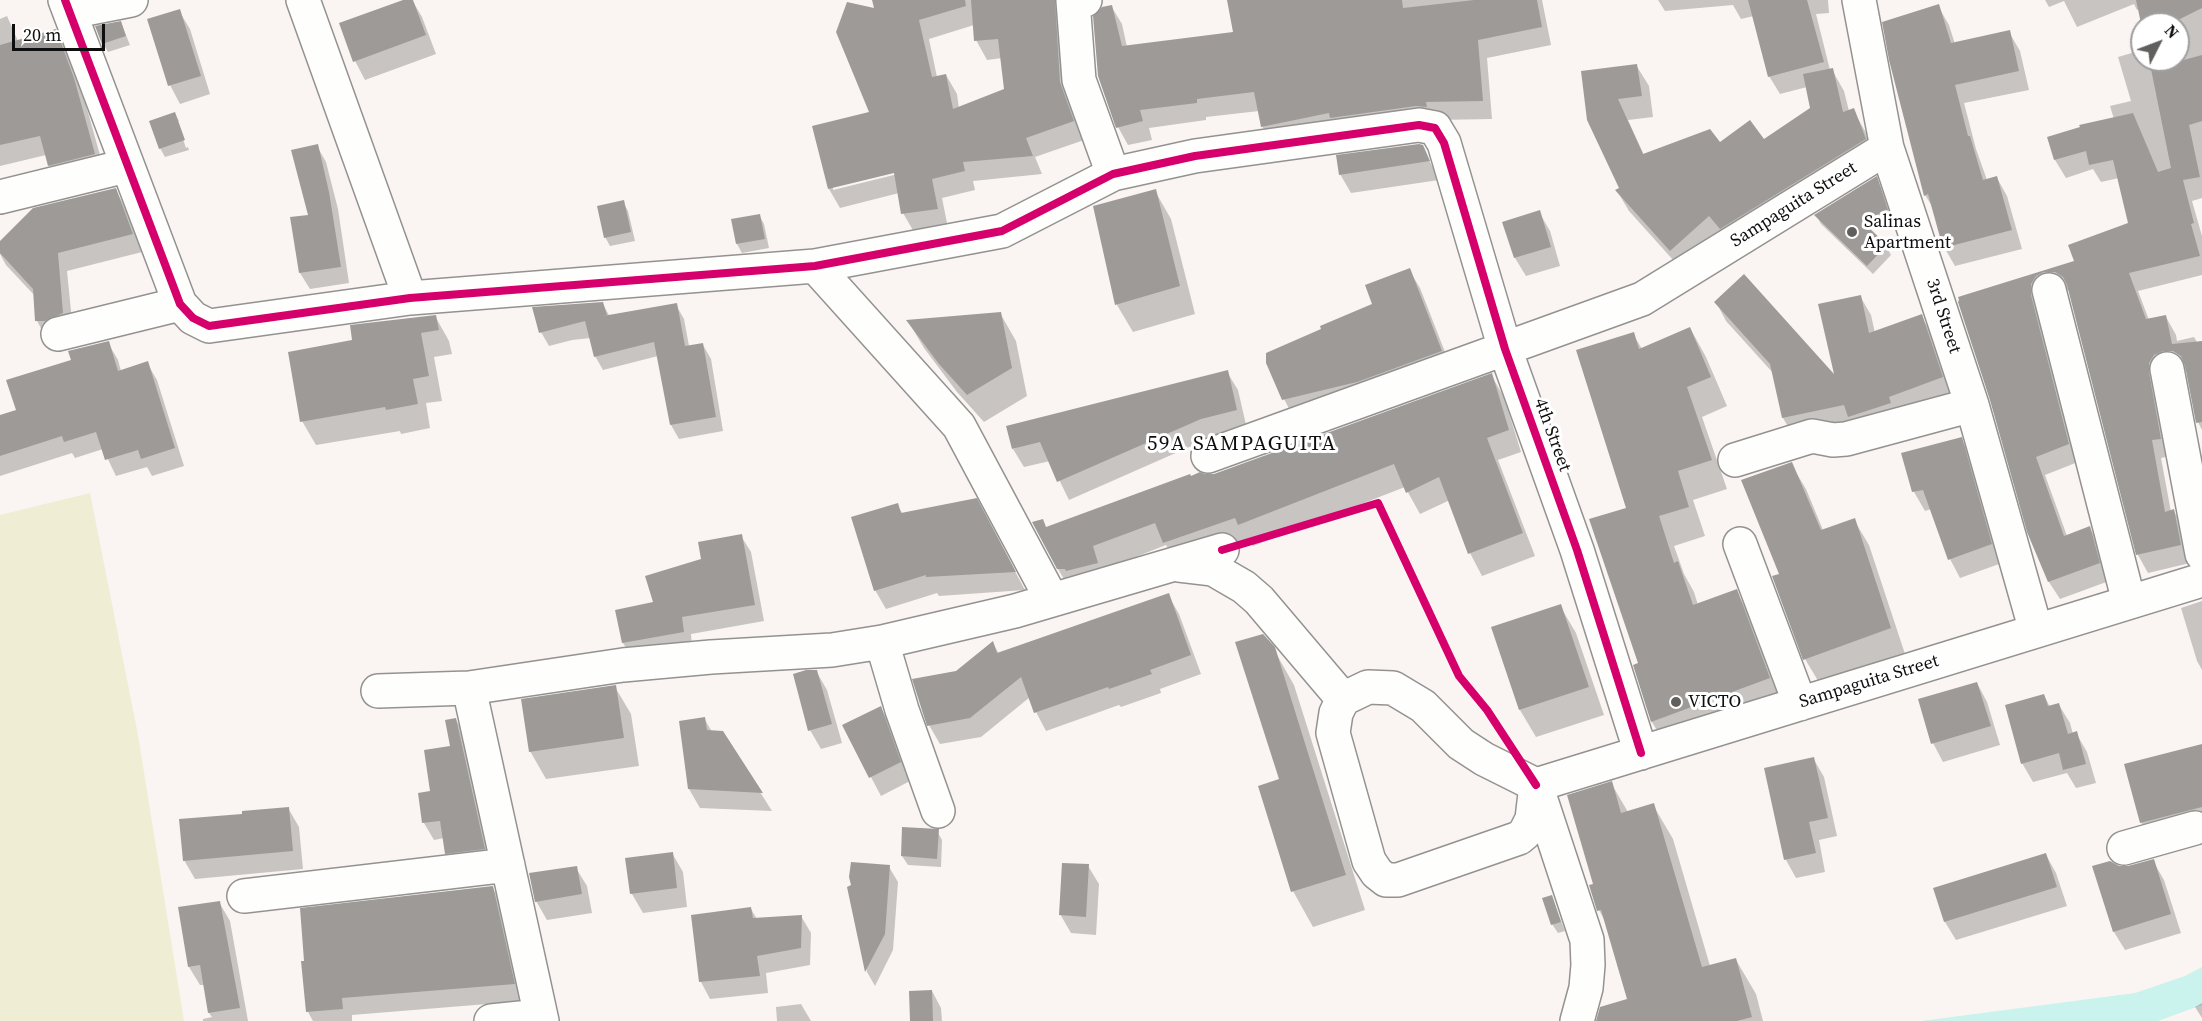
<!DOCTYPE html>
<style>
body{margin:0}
#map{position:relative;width:2202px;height:1021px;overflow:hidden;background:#faf5f2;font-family:"Source Serif 4",serif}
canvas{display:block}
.north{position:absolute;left:2130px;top:12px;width:60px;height:60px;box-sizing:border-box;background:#fff;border:2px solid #9f9f9f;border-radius:50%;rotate:48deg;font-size:16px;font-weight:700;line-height:24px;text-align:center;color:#0e0e0e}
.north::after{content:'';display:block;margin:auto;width:21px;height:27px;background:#615f5e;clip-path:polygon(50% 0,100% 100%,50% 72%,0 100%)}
.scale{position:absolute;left:12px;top:24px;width:93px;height:27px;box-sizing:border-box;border:3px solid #0e0e0e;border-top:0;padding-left:8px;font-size:18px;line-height:21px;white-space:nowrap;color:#0e0e0e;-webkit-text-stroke:4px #fff;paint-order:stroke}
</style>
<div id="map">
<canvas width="2202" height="1021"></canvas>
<div class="north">N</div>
<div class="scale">20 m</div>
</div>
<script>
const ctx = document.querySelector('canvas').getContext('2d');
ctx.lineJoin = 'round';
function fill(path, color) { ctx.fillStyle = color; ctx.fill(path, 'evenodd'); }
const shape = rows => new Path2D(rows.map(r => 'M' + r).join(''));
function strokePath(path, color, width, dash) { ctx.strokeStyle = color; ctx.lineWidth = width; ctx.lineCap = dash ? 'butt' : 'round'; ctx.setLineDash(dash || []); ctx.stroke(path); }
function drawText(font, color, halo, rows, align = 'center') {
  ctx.font = font + ' "Source Serif 4",serif'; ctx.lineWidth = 6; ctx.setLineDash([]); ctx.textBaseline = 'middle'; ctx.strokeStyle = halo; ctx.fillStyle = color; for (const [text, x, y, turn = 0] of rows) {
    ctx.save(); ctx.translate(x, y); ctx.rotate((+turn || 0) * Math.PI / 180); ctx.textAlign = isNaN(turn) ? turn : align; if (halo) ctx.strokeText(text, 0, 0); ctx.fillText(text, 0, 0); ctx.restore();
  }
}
const green = shape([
 [90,493,138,735,184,1021,0,1021,0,515]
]);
const water = shape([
 [2202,967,2202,1005,2158,1021,1921,1021,2135,993,2185,976]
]);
const shadow = shape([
 [407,0,412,0,422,17,436,54,365,80,355,61],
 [873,0,1092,0,1074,4,1084,140,1035,157,1042,174,973,181,975,190,942,198,948,228,914,232,903,213,899,193,840,208,829,189,871,113,876,10],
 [974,25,976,40,987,60,1002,58,1006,90,959,109,957,94,946,75,937,77,929,39],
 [901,170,902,173,833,190,833,187],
 [1229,0,1542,0,1551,45,1487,58,1492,119,1435,120,1273,144,1262,126,1259,111,1206,117,1206,120,1149,128,1152,140,1128,145,1118,127,1111,6,1122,24,1127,47,1235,33],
 [1658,0,1828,0,1829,13,1816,14,1830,70,1832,70,1844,91,1849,111,1853,110,1865,131,1877,160,1683,271,1629,211,1617,191,1621,189,1589,120,1636,65,1649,86,1653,117,1628,120,1644,155,1719,144,1763,141,1812,109,1807,87,1780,94,1769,76,1754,16,1741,19,1733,5,1665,11],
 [2045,0,2202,0,2202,198,2192,201,2202,236,2202,275,2138,291,2149,320,2166,317,2176,335,2177,341,2194,337,2202,351,2202,430,2198,422,2187,371,2174,368,2170,456,2161,458,2171,512,2174,511,2184,529,2190,563,2148,573,2138,555,2071,292,2065,289,2078,462,2045,475,2067,536,2090,528,2100,546,2109,581,2060,599,2049,582,2029,531,1960,298,2076,262,2130,224,2119,178,2101,182,2093,169,2066,178,2055,160,2049,138,2114,119,2110,106,2131,101,2118,57,2142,50,2142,60,2178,60,2178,24,2143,24,2140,9,2137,10,2134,4,2077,27,2064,1,2049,7],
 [1938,6,1949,25,1955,44,2009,32,2020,51,2029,90,1964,103,1976,149,1987,180,1997,178,2007,196,2022,249,1955,266,1944,247,1935,211,1925,195],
 [179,11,190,29,210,94,180,104,170,85],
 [7,16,18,41,55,31,66,49,84,98,105,173,60,184,49,165,46,155,0,166,0,19],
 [121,23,130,45,108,52,103,43],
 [175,114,179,121,177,121,186,148,188,147,189,150,165,157,160,148],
 [317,146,326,162,338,209,349,283,310,289,300,273,310,216],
 [1422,146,1439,180,1351,193,1340,174],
 [1876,178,1881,187,1892,220,1868,230,1886,246,1891,255,1873,274,1821,224,1816,215],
 [115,189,125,207,142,252,67,271,73,331,47,339,37,321,35,296,6,265,0,254,0,243],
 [1155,191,1171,219,1195,314,1133,332,1117,305,1095,208],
 [623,202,628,211,635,241,610,246,605,237],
 [1539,212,1550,231,1560,266,1526,276,1515,258,1504,223],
 [759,215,764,224,769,248,742,253,737,244],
 [1409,270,1420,288,1452,370,1294,418,1284,399],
 [1860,296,1871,315,1875,333,1921,316,1932,334,1953,396,1794,437,1783,418,1773,373,1726,321,1716,302,1837,379],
 [602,303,610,317,676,305,684,319,689,346,703,345,711,359,723,431,679,439,671,425,658,356,603,370,595,356,591,338,572,340,549,346,541,332],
 [1000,313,1016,341,1027,396,984,422,957,392,924,348,908,321],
 [435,316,449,341,452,354,434,357,442,401,426,403,430,428,401,434,400,431,316,445,302,421],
 [1690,328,1706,357,1727,406,1702,417,1727,489,1693,500,1705,536,1674,546,1684,574,1694,592,1698,605,1736,591,1753,620,1786,707,1669,751,1652,722,1635,665,1639,664,1628,509,1633,334,1642,349],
 [108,343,118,360,121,371,147,363,157,380,184,466,152,476,147,467,116,476,103,449,75,458,72,453,0,476,0,417,18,411,73,361],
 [1227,372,1238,390,1247,429,1212,437,1069,500,1050,461,1024,467,1013,449],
 [1491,375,1504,397,1521,452,1498,460,1535,556,1482,576,1470,553,1450,500,1420,514,1405,487,1253,546,1249,540,1177,564,1166,545,1105,569,1071,591,1058,569,1046,528,1191,478,1215,475],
 [1961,439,1972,457,2002,563,1960,578,1950,559,1931,509,1925,511,1914,492,1903,454],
 [1791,464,1806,489,1823,530,1854,520,1869,545,1905,654,1820,684,1805,659],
 [897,505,903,514,987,519,1025,590,939,596,937,593,886,609,875,590],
 [741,536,751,552,764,621,691,634,692,648,633,659,623,643,655,604,702,560],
 [1168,595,1179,614,1201,674,1160,689,1161,693,1121,707,1119,705,1046,731,1036,712,1030,697,981,737,940,744,929,725,956,672,993,643,999,654],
 [2202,601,2202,670,2197,661,2181,608],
 [1560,606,1576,633,1604,715,1536,737,1520,710],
 [1273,648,1294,685,1365,910,1313,927,1293,891,1281,780],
 [816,671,827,690,842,743,821,749,810,730],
 [1977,683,1987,702,2000,745,1943,762,1933,743],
 [615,687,631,714,639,766,546,779,530,751],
 [2044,695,2050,707,2059,705,2070,723,2073,734,2076,733,2087,752,2096,783,2076,788,2067,773,2033,782,2022,763],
 [881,708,891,726,910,781,881,796,844,726],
 [704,718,712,732,722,732,772,811,700,808,689,789],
 [456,720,466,737,494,866,456,870,446,853,444,838,434,840,424,823,419,794,431,792,451,747],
 [2202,745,2202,838,2157,850,2141,822],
 [1813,758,1824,777,1837,836,1819,840,1825,872,1796,878,1786,860,1766,769],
 [1611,783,1628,812,1653,805,1673,839,1710,966,1736,960,1756,994,1763,1021,1605,1021,1629,1000,1607,925,1599,910,1595,885],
 [288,808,299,827,303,869,195,879,184,860,244,815],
 [937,831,942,840,941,867,908,865,902,856],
 [672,853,683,872,687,907,643,913,632,894,627,859],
 [2046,855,2056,873,2067,906,1956,940,1945,922,1935,889],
 [2153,861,2164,880,2181,933,2125,950,2114,932,2094,867,2129,868],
 [1088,866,1099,884,1096,935,1071,933,1060,914],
 [889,867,898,882,893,950,875,986,867,972,849,888],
 [576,868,587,886,592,913,547,920,536,901],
 [492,887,503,905,524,1001,352,1015,352,1021,313,1021,308,1012],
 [1552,897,1565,931,1558,933,1552,924],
 [219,902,230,921,248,1021,203,1021,203,1019,212,1017,209,1013,205,985,200,985,189,967],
 [751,909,757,919,801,916,811,933,810,965,766,973,768,993,710,999,701,982,692,916],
 [932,991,941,1008,942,1021,911,1021],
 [2202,1003,2202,1018,2195,1007],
 [801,1004,811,1021,777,1021,776,1007]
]);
const building = shape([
 [403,0,413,0,426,35,353,62,339,23],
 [872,0,965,0,966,6,919,20,932,77,946,74,953,109,1004,89,998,39,974,41,971,0,1055,0,1060,82,1074,121,1026,138,1033,156,963,162,965,171,932,179,938,209,901,214,894,173,828,189,812,126,869,112,836,32,847,2,874,8],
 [1227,0,1402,0,1403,8,1474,0,1537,0,1542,27,1478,40,1483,101,1426,102,1427,107,1416,106,1330,118,1329,113,1261,127,1254,92,1197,99,1197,103,1140,110,1143,121,1116,128,1098,76,1093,16,1102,7,1112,5,1122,46,1233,32],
 [1748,0,1807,0,1824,62,1768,77],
 [2136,0,2202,0,2202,8,2170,24,2142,24,2142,28],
 [1939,4,1951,43,2010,30,2019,71,1955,85,1968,136,1970,136,1983,180,1997,176,2012,230,1943,248,1928,194,1924,196,1889,60,1882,22],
 [180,9,201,76,168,86,147,19],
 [121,21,126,36,102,44,95,26],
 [56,29,74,78,95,154,48,166,40,136,0,145,0,45],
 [2202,55,2202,121,2189,125,2200,177,2183,180,2194,223,2191,224,2200,256,2129,273,2146,319,2166,315,2172,344,2202,341,2202,422,2196,423,2185,366,2181,356,2173,351,2163,351,2154,355,2149,363,2149,372,2161,439,2152,440,2165,512,2174,509,2181,545,2136,555,2067,285,2063,277,2055,272,2044,272,2036,276,2031,284,2031,295,2069,444,2036,457,2064,536,2090,526,2100,563,2048,582,2027,532,1990,400,1958,302,1959,300,1958,297,2074,261,2068,245,2128,223,2113,160,2089,165,2086,151,2054,160,2047,137,2080,127,2079,125,2133,113,2158,172,2171,168,2151,69],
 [1637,64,1642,96,1618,99,1643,154,1710,129,1720,142,1750,120,1764,139,1810,108,1803,74,1833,68,1843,112,1854,108,1866,139,1720,229,1709,216,1670,251,1615,190,1619,188,1587,120,1581,71],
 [175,112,185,140,159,149,149,121],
 [318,144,329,192,341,267,299,273,290,217,308,215,291,150],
 [1419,144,1423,145,1430,161,1339,175,1336,155],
 [1877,176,1888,210,1862,221,1887,245,1867,266,1814,215],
 [116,188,133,234,58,253,63,313,45,321,35,321,33,289,0,253,0,241,33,208],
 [1156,189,1180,286,1115,305,1093,206],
 [624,200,631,232,604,238,597,206],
 [1540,210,1551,247,1514,258,1502,222],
 [760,214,765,239,736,244,731,219],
 [1410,268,1442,351,1357,382,1282,400,1266,363,1266,353,1321,329,1320,326,1372,304,1365,285],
 [1744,274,1834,374,1818,304,1861,295,1869,333,1922,314,1943,377,1889,397,1891,403,1848,417,1844,405,1782,418,1770,364,1714,302],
 [603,302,607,315,603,316,677,303,685,346,703,343,716,417,670,425,654,342,594,357,585,321,539,333,532,307],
 [1001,312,1012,368,967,395,939,364,906,320],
 [436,315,439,330,421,333,429,376,413,379,418,404,386,410,385,407,300,422,288,352,352,340,350,325],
 [1690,327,1711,377,1687,387,1712,460,1678,471,1689,507,1659,516,1674,563,1678,561,1693,605,1737,589,1770,678,1651,722,1633,665,1638,663,1589,519,1626,508,1576,350,1634,332,1639,349],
 [109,341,118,371,148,361,175,448,141,459,138,450,105,460,96,432,64,442,62,436,0,456,0,415,16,410,6,380,71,360,68,351],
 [1228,370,1237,410,1201,419,1057,482,1040,442,1012,449,1006,426],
 [1492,373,1509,430,1487,438,1523,533,1468,554,1439,477,1406,493,1394,464,1238,525,1235,518,1163,543,1155,523,1093,546,1098,563,1066,571,1065,569,1057,569,1032,522,1043,519,1046,527,1190,474,1191,476,1200,472,1205,474,1214,474],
 [1962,437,1992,544,1948,560,1923,490,1912,492,1901,453],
 [1792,462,1821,530,1855,518,1891,628,1803,660,1772,576,1779,574,1741,480],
 [977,498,1016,572,926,577,926,575,874,591,851,517,898,503,901,513],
 [742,534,755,605,682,617,684,632,622,643,615,610,653,602,645,576,701,559,698,542],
 [1169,593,1191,655,1150,670,1152,674,1109,689,1108,687,1034,713,1021,677,970,718,927,726,912,679,956,671,993,641,997,653],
 [1561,604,1589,687,1519,710,1491,627],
 [1263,634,1275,647,1346,875,1291,892,1258,786,1279,779,1235,642],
 [806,670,817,670,832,724,808,731,793,674],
 [1977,682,1991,726,1931,744,1918,699],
 [616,685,624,738,529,752,521,699],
 [2044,694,2048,706,2059,703,2068,734,2077,731,2086,764,2063,770,2059,753,2021,764,2005,705],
 [881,706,901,762,869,778,842,725],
 [705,717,707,730,723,731,763,793,688,789,679,721],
 [456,718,485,849,445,854,440,821,422,823,418,793,430,791,424,750,450,746,445,720],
 [2202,744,2202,807,2140,823,2124,764],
 [1814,757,1828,818,1809,822,1816,853,1784,860,1764,768],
 [1612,781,1621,813,1654,803,1702,967,1736,958,1752,1017,1737,1021,1596,1021,1600,1007,1627,999,1601,910,1597,911,1589,885,1593,884,1567,795],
 [289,807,293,851,183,861,179,819,242,814,242,811],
 [902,827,939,829,937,859,901,856],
 [673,852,677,888,630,894,625,858],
 [2046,853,2057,887,1944,922,1933,888],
 [2154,859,2171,914,2113,932,2092,866,2110,861,2119,866,2128,866],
 [851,862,890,865,885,934,865,972,847,887,851,885,849,877],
 [1062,863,1089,864,1086,917,1059,915],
 [577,866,582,894,535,902,529,873],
 [493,886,515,984,342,998,343,1009,306,1012,301,961,304,961,300,908],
 [1552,895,1561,922,1551,925,1542,898],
 [220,901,240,1008,208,1013,200,965,188,967,178,907],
 [751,907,753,918,802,915,801,948,757,956,760,976,699,982,691,915],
 [932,990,933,1021,910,1021,909,991]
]);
const minor = shape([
 [65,0,180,304,193,318,209,326,410,298,815,266,1002,231,1113,174,1195,156,1419,125,1435,128,1444,143,1505,349,1577,550,1641,753],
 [303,0,410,298],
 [1085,0,1073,1,1079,80,1113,174],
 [1859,0,1887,148,1972,405,2036,631],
 [70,12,131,0],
 [0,197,126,166],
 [815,266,959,426,1051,598],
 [2049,290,2129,602],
 [58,334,180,304],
 [2167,369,2202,554],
 [1208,456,1642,299,1887,148],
 [1735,460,1812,436,1833,440,1846,439,1972,405],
 [1740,544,1800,704],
 [1179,565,1213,569,1244,587,1259,600,1343,699],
 [882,642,902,710,938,811],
 [469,688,542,1021],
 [378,691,469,688,623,665,711,657,832,650,882,642,1015,611,1222,550],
 [1536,785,1532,819,1525,833,1519,838,1398,880,1386,880,1377,873,1369,861,1333,733,1336,713,1343,699,1368,687,1393,688,1423,706,1461,744,1484,759,1536,785,1587,940,1588,965,1586,988,1577,1021],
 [1536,785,2202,580],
 [2124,848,2195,828],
 [244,896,508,865],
 [491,1021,540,1016]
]);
const cycleway = shape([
 [65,0,180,304,193,318,209,326,410,298,815,266,1002,231,1113,174,1195,156,1419,125,1435,128,1444,143,1505,349,1577,550,1641,753],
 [1222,550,1378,503,1459,676,1487,710,1536,785]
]);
const markers = [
 [1852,232,6,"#615f5e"],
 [1676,702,6,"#615f5e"]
];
const streetNames = [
 ["Sampaguita Street",1794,205,-32],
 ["3rd Street",1943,316,72],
 ["4th Street",1552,435,70],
 ["Sampaguita Street",1869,682,-17]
];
const poiNames = [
 ["Salinas",1864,222],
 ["Apartment",1864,243],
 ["VICTO",1688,702]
];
const quarterNames = [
 ["59A SAMPAGUITA",1242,445]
];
fill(green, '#efedd4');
fill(water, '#cbf3ed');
fill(shadow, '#0003');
fill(building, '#9e9a98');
strokePath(minor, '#949291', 36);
strokePath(minor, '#fefefd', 33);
strokePath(cycleway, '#d6006c', 8);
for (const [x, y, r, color] of markers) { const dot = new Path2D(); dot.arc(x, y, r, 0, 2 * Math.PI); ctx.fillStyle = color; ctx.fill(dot); strokePath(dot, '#fff', 2); }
drawText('18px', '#0e0e0e', '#fff', streetNames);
drawText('18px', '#0e0e0e', '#fff', poiNames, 'left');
ctx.letterSpacing = '1.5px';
drawText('21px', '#0e0e0e', '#fff', quarterNames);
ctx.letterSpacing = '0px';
</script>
